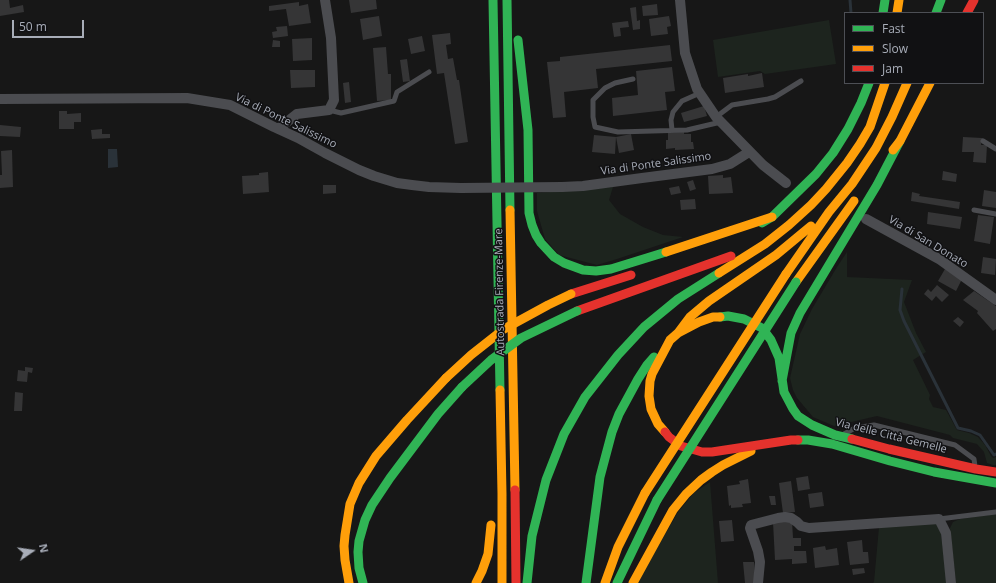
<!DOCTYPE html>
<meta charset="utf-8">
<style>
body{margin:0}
#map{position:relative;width:996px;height:583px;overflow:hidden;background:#171717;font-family:"Open Sans",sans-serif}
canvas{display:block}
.legend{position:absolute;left:844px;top:12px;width:140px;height:72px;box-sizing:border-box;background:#111113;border:1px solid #4d4f55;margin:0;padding:5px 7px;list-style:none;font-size:12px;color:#a8adb8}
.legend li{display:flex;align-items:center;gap:8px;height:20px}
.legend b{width:20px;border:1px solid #4d4f55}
.north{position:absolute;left:12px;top:531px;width:40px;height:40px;-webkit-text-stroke:3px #111113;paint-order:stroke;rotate:77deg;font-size:11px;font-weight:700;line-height:16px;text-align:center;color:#a8adb8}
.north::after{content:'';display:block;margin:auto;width:14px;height:18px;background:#a8adb8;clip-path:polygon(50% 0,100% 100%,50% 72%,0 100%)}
.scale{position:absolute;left:12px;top:20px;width:72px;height:18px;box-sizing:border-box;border:2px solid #a8adb8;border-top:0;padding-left:5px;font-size:12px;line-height:14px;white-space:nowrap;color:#a8adb8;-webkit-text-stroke:3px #111113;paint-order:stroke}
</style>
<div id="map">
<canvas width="996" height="583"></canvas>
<ul class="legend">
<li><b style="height:5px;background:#30b455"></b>Fast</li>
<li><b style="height:5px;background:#ff9f0a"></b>Slow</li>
<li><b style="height:5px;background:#e5322d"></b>Jam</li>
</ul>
<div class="north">N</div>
<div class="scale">50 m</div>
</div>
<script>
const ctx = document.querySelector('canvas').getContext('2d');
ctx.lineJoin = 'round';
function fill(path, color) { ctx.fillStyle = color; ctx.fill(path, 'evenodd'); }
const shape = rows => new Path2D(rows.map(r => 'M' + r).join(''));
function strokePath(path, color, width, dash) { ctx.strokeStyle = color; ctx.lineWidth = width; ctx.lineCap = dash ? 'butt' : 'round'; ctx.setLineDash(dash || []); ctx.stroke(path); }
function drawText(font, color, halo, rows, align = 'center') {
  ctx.font = font + ' "Open Sans",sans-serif'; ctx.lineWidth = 3; ctx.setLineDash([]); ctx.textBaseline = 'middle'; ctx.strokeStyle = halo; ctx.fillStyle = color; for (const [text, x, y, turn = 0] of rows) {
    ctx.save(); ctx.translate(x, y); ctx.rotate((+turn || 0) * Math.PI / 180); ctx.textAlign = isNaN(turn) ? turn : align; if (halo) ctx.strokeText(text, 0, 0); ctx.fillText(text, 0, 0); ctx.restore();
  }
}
const green = shape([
 [829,20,836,64,765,74,760,71,718,77,713,40],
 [613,187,609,200,620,214,643,227,663,235,683,237,617,259,597,265,559,255,545,239,537,211,537,193],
 [847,252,847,277,912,280,904,302,916,333,926,352,913,360,930,395,929,399,933,407,946,410,957,430,969,433,978,437,985,445,991,456,993,458,996,457,996,465,993,465,987,463,984,452,977,444,953,438,950,435,877,416,834,426,813,417,797,398,793,390,790,378,800,334,812,309,837,267],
 [710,482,718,583,637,583,678,512,694,493],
 [996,514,996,583,956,583,950,528,953,522,960,519],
 [934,522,940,526,947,583,873,583,874,582,879,527]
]);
const water = shape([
 [108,149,117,149,118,167,108,168]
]);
const stream = shape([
 [850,0,851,13],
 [902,289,900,310,904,321,958,428,971,431,980,435,994,455,996,454]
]);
const building = shape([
 [0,0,9,0,10,8,23,5,24,12,0,16],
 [349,0,376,0,377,9,351,13],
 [299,2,299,6,308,4,311,23,289,26,286,9,269,11,269,6],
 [657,4,658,15,643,16,642,6],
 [636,7,637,21,640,20,640,29,633,30,630,8],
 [379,16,382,36,363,40,360,19],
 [669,16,671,26,667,27,668,34,651,36,649,19],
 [628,21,629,27,620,28,621,36,614,37,612,23],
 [287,26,288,36,273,38,272,32,277,31,276,27],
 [450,33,451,44,446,45,448,59,453,58,457,80,459,80,468,142,455,144,444,73,437,74,432,35],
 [422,36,425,51,411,54,408,39],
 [312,38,312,60,293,61,292,39],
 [273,40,280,41,280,47,272,47],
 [670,45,672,61,596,69,598,88,564,92,566,117,553,118,547,62,560,61,560,57],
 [386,47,388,74,391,74,391,100,377,101,373,48],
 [407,59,410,81,403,82,400,60],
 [672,67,675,91,665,92,667,110,613,116,612,98,638,95,636,71],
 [290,70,315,70,315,87,291,88],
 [762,73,764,87,725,93,723,78,748,74,748,76],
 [349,82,351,102,345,103,343,83],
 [704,106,707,116,684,122,681,113],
 [59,111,67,111,67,114,81,113,81,122,74,122,74,129,59,129],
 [0,125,21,127,20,137,0,136],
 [102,129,102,134,110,134,110,138,92,139,91,130],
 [684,132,684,134,691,134,691,142,693,142,694,149,675,150,675,148,666,149,666,140,668,140,668,133],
 [631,134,634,150,619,153,616,137,615,154,592,152,594,135,616,137],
 [963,137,982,138,981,145,987,145,986,163,973,162,974,152,962,152],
 [12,150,13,187,0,188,0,175,2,175,1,151],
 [943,171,957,174,956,182,942,180],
 [268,172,269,192,243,194,242,176,259,175,259,173],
 [723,175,723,178,731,177,733,193,709,194,708,176],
 [693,180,696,189,690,191,687,182],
 [323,185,336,185,336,193,323,194],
 [679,186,681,193,671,195,669,188],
 [984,190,996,192,996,208,982,206],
 [912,192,920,194,919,196,960,202,959,209,911,201],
 [695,199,696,209,681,210,680,200],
 [928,212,962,217,960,229,927,224],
 [978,215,994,217,990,244,974,241],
 [983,257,996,259,995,275,981,273],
 [945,269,962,279,956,291,938,281],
 [937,285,949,295,942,302,936,296,932,301,924,294,928,289,931,292],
 [974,291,996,306,996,329,993,331,977,313,978,311,963,300],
 [958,317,964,322,960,327,953,321],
 [25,367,33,368,32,373,28,372,27,382,17,381,18,370,25,371],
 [15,392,23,393,22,411,14,411],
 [808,476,810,489,798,491,796,478],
 [748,479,751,503,742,504,743,507,731,508,731,505,729,506,727,486,740,484,739,481],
 [791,481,795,512,783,513,779,483],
 [822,492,824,506,810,508,808,494],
 [769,496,775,496,776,505,771,505],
 [732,520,734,541,721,542,719,521],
 [792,521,793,538,801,538,801,546,794,546,794,551,806,551,807,563,792,564,792,559,775,560,773,522],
 [862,540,863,552,868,552,869,563,850,565,847,542],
 [825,546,826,550,837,548,839,565,815,568,813,548],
 [743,562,754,562,755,583,745,583],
 [864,568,865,573,853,575,852,569]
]);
const lane = shape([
 [633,79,615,83,605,88,593,100,593,117,595,127,618,132,687,130,721,122],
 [329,110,341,113,394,101,397,92,429,72],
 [716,117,732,105,768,99,775,97,801,81],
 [672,130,671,120,673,112,682,101,700,93],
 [983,141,996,149],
 [974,210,996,214],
 [844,434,855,428,874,425,955,445,974,459,975,466],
 [939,519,996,512]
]);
const street = shape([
 [680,0,685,53,697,89,716,117,721,122,763,165,786,183],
 [0,99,187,98,230,105,274,127,298,138,325,153,359,170,374,176,397,183,412,185,429,187,461,188],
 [278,129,297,114,329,110,334,100,331,38,325,0],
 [562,187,583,186,642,178,712,169,730,164,749,152],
 [866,219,939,259,996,300],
 [758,583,760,562,758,551,750,528,751,525,778,518,785,517,791,518,797,522,801,526,809,528,939,519,946,533,951,583]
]);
const fast = shape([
 [493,0,500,390],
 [507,0,510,210],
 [883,13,885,0],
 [936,13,941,0],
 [518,40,528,130,529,213,532,225,536,235,541,243,554,257,564,263,583,270,596,271,611,269,666,252],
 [762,223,772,217,816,174,833,153,848,129,861,103,869,83],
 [720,317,728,316,744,319,762,328,771,340,779,358,784,392,793,409,798,416,812,425,835,435,852,439],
 [782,381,791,333,800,313,877,185,900,141],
 [798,440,808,440,832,444,890,461,934,472,996,483],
 [363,583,359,568,358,552,359,541,365,520,372,505,390,478,438,414,462,387],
 [527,583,532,536,546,480,564,434,585,397,618,355,644,327,678,299,719,273],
 [586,583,600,477,612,432,619,414,638,379,647,365,654,357],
 [617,583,657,500]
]);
const slow = shape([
 [897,13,899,0],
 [893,150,900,141,930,83],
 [510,210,515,490],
 [666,252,772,217],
 [719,273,765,244,789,225,811,205,826,189,847,163,860,144,870,127,885,83],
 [786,274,829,212,852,184,876,148,892,117,907,83],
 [796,282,854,201],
 [678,333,690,317,709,301,776,255,811,226],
 [500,390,502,494,502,583],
 [665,432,658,424,651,409,649,396,650,381,652,374,670,340,678,333,699,322,713,317,720,317],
 [349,583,345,560,344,546,345,535,350,504,359,483,376,456,407,420,446,378],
 [476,583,482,571,488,554,491,525],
 [605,583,618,547,645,493],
 [633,583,673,510,686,494,701,480,712,472,723,465,751,451]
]);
const jam = shape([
 [967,13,974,0],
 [571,294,631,275],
 [577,311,731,256],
 [665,432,669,437,681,446,702,452,712,452,791,440,798,440],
 [852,439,889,449,976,469,996,472],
 [515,490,516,583]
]);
const streetBridge = shape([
 [461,188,562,187]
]);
const fastBridge = shape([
 [462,387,491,360,521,338,577,311],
 [657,500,796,282]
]);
const slowBridge = shape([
 [446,378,471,355,504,329,548,305,571,294],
 [645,493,786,274]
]);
const streetNames = [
 ["Via di Ponte Salissimo",286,121,26],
 ["Via di Ponte Salissimo",656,164,-8],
 ["Via di San Donato",928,242,31],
 ["Autostrada Firenze-Mare",500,292,-91],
 ["Via delle Città Gemelle",891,436,14]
];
fill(green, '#1d241e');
fill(water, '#2a3239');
strokePath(stream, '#2a3239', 3);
fill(building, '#353536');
strokePath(lane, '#4b4c50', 5);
strokePath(street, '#4b4c50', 10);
strokePath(fast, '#30b455', 9);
strokePath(slow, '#ff9f0a', 9);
strokePath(jam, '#e5322d', 9);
strokePath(streetBridge, '#4b4c50', 10);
strokePath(fastBridge, '#30b455', 9);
strokePath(slowBridge, '#ff9f0a', 9);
drawText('11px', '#a8adb8', '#111113', streetNames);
</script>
